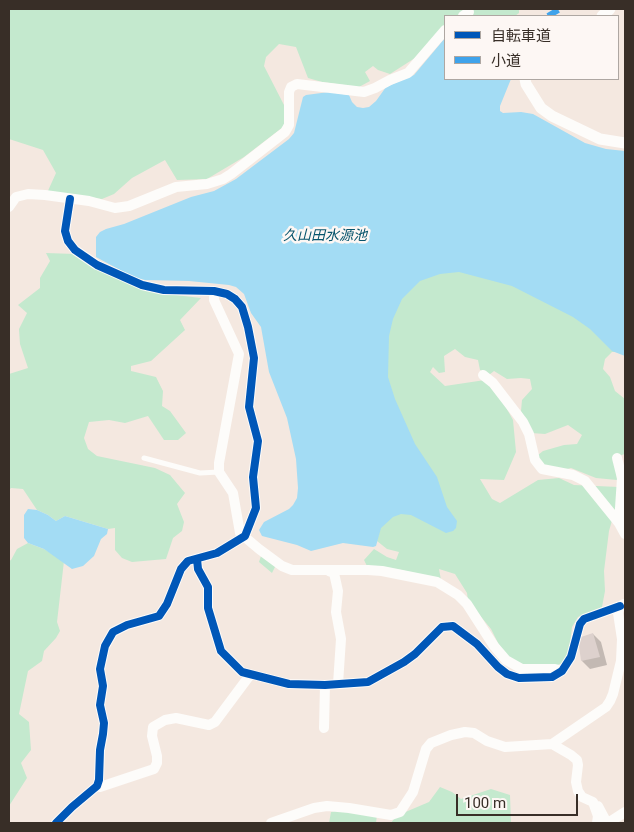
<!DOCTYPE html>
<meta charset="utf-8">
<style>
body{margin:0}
#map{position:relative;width:634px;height:832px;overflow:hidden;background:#f4e8e0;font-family:Roboto,"Noto Sans JP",sans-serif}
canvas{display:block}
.frame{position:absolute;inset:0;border:10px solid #382e27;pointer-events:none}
.legend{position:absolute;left:444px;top:15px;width:175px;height:65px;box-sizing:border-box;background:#fdf7f4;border:1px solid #aea7a2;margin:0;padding:6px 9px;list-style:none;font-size:15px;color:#382e27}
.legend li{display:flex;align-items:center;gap:10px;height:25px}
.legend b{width:25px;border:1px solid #aea7a2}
.scale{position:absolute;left:456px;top:794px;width:122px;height:22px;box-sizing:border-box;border:2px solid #382e27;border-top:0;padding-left:6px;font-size:15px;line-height:18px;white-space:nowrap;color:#382e27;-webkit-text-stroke:4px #fdf7f4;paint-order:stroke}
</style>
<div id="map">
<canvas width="634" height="832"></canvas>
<div class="frame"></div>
<ul class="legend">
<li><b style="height:6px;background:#0057b8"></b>自転車道</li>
<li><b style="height:6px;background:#3fa3eb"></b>小道</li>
</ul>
<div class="scale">100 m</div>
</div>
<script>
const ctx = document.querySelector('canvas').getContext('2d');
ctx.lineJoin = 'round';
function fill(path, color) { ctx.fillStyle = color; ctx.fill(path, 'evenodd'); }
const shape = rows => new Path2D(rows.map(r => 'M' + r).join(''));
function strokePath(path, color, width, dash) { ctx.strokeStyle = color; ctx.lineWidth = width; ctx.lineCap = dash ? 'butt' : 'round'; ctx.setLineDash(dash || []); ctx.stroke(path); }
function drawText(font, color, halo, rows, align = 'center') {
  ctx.font = font + ' Roboto,"Noto Sans JP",sans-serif'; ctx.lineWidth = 5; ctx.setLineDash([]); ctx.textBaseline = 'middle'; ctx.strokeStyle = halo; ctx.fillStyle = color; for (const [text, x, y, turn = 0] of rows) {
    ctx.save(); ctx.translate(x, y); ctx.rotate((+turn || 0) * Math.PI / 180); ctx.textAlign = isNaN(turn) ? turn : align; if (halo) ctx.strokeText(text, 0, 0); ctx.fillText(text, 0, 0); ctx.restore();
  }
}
const green = shape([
 [9,9,465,9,457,16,445,16,445,27,415,58,390,74,378,70,373,66,365,72,370,81,359,87,322,82,308,78,296,47,279,44,266,57,264,66,284,105,287,124,244,157,207,179,177,180,165,160,132,178,114,194,102,199,47,193,56,173,43,150,9,139],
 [471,9,519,9,519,13,515,16,473,16],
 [46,253,75,254,167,294,201,298,180,320,185,330,151,361,131,366,131,371,156,377,163,391,162,406,170,411,186,433,178,440,164,440,148,416,125,423,109,420,89,422,84,438,88,449,97,456,155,468,170,475,185,493,177,504,184,522,182,531,173,538,166,559,132,562,122,558,115,550,115,528,108,529,65,516,56,521,48,515,37,510,23,489,11,488,9,490,9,374,28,368,20,344,19,329,27,313,18,305,40,288,40,278,50,261],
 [423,268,523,278,625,352,612,352,605,359,603,369,610,377,615,391,625,399,625,454,615,457,617,480,596,478,571,468,552,473,539,465,538,455,543,451,564,445,577,444,582,435,568,425,545,434,531,433,521,411,522,400,532,389,530,379,521,378,507,379,494,371,489,375,480,370,478,360,465,357,455,349,444,356,445,372,439,373,433,367,430,372,445,386,485,380,503,402,513,420,516,452,504,480,480,479,492,499,500,503,538,480,559,478,574,485,619,487,617,503,609,531,604,571,605,591,602,607,578,617,572,627,569,652,565,662,555,666,524,672,502,651,491,629,468,601,467,593,455,574,439,569,441,580,401,570,367,566,364,560,374,549,387,557,396,560,399,552,387,549,377,541,382,517,415,463,379,356,392,312],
 [28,543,44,549,64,561,57,622,60,631,56,638,44,651,42,661,28,671,19,714,29,722,31,750,21,763,27,778,9,806,9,561,11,560,17,549],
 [262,553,276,565,272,573,259,562],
 [440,787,452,792,461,799,491,789,510,795,511,823,391,823,396,816,429,802],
 [344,809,377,815,376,823,329,823,331,812]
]);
const water = shape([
 [445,38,445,79,511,79,500,106,500,111,503,113,521,112,533,114,585,143,606,149,625,151,625,356,612,351,590,329,573,317,512,286,459,272,440,274,420,281,402,299,393,319,389,336,388,377,395,399,415,444,437,477,447,507,457,521,456,528,453,531,446,533,411,515,401,514,393,517,381,528,376,546,373,547,343,543,311,551,297,545,262,536,259,530,264,522,289,509,293,505,297,498,298,488,296,459,287,418,269,372,261,327,251,313,244,294,236,287,229,285,189,281,145,280,133,277,96,257,96,237,100,232,106,229,124,224,191,197,214,191,236,179,289,139,294,133,303,97,306,95,329,92,349,95,352,102,357,107,363,108,369,107,376,101,386,87,414,75],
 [28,509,37,510,48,515,56,521,65,516,108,529,107,534,101,539,94,556,83,566,72,569,44,549,28,543,24,538,24,515]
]);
const shadow = shape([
 [593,634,601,642,607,665,590,669,582,661,579,639]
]);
const building = shape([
 [593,633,600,657,581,661,578,638]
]);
const service = shape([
 [144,458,200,473,219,472]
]);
const minor = shape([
 [463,16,469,12],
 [9,207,16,197,28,194,45,195,89,201,115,208,129,206,176,187,207,184,223,179,231,174,285,132,289,125,289,92,291,87,297,84,364,92,375,88,390,80,408,73,445,30],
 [214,291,214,300,239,354,219,463,219,472,233,493,240,533,259,549,282,566,292,570,368,570,382,571,437,582,458,595,467,604,494,646,506,660,522,669,555,669,562,671],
 [483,375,493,383,523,422,529,434,535,460,542,469,573,475,585,481,619,523],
 [617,458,622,478,619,523,625,534],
 [197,559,198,569,208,587,208,608,221,651,242,672,289,684,325,685,368,682,404,662,415,654,442,627,453,626,477,644,498,667,507,674,519,678,552,677,562,671,571,657,580,624,584,619,620,606],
 [329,571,334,573,338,591,336,612,341,639,338,684],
 [324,728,325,685],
 [552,744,571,755,577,760,578,765,576,782,578,791,582,797,593,802,598,816,597,823],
 [97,786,100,787,154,769,157,763,157,756,152,736,153,727,165,720,176,718,209,725,215,722,250,675],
 [598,806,607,823],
 [56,823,72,807,97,786,99,780,100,750,103,734,104,723,100,705,103,686,100,669,105,646,113,632,127,625,159,616,167,604,181,569,188,561,217,553,245,536,256,508,253,477,258,441,249,407,254,358,248,327,242,307,235,299,227,294,214,291,164,290,142,285,97,265,75,250,68,241,65,231,70,199],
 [271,823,314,808,327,806,349,808,391,815,400,812,413,792,426,749,431,743,451,735,465,732,474,733,487,741,505,747,552,744,606,707,610,701,613,694,621,661,622,639,618,613,620,606,624,604],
 [608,823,625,812]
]);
const tertiary = shape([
 [602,16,610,9],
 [525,79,526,84,541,108,552,116,600,139,625,143]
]);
const quiet = shape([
 [548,16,560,9]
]);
const cycleway = shape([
 [197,559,198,569,208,587,208,608,221,651,242,672,289,684,325,685,368,682,404,662,415,654,442,627,453,626,477,644,498,667,507,674,519,678,552,677,562,671,571,657,580,624,584,619,620,606],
 [56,823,72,807,97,786,99,780,100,750,103,734,104,723,100,705,103,686,100,669,105,646,113,632,127,625,159,616,167,604,181,569,188,561,217,553,245,536,256,508,253,477,258,441,249,407,254,358,248,327,242,307,235,299,227,294,214,291,164,290,142,285,97,265,75,250,68,241,65,231,70,199]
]);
const waterNames = [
 ["久山田水源池",325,236]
];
fill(green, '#c4e9ce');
fill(water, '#a3dcf4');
fill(shadow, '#0003');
fill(building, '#ddd1cd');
strokePath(service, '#fdfcfa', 5);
strokePath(minor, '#fdfcfa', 10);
strokePath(tertiary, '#fdfcfa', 11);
strokePath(quiet, '#3fa3eb', 6, [12, 6]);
strokePath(cycleway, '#0057b8', 8);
drawText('italic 14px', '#07546c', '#fdf7f4', waterNames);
</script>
